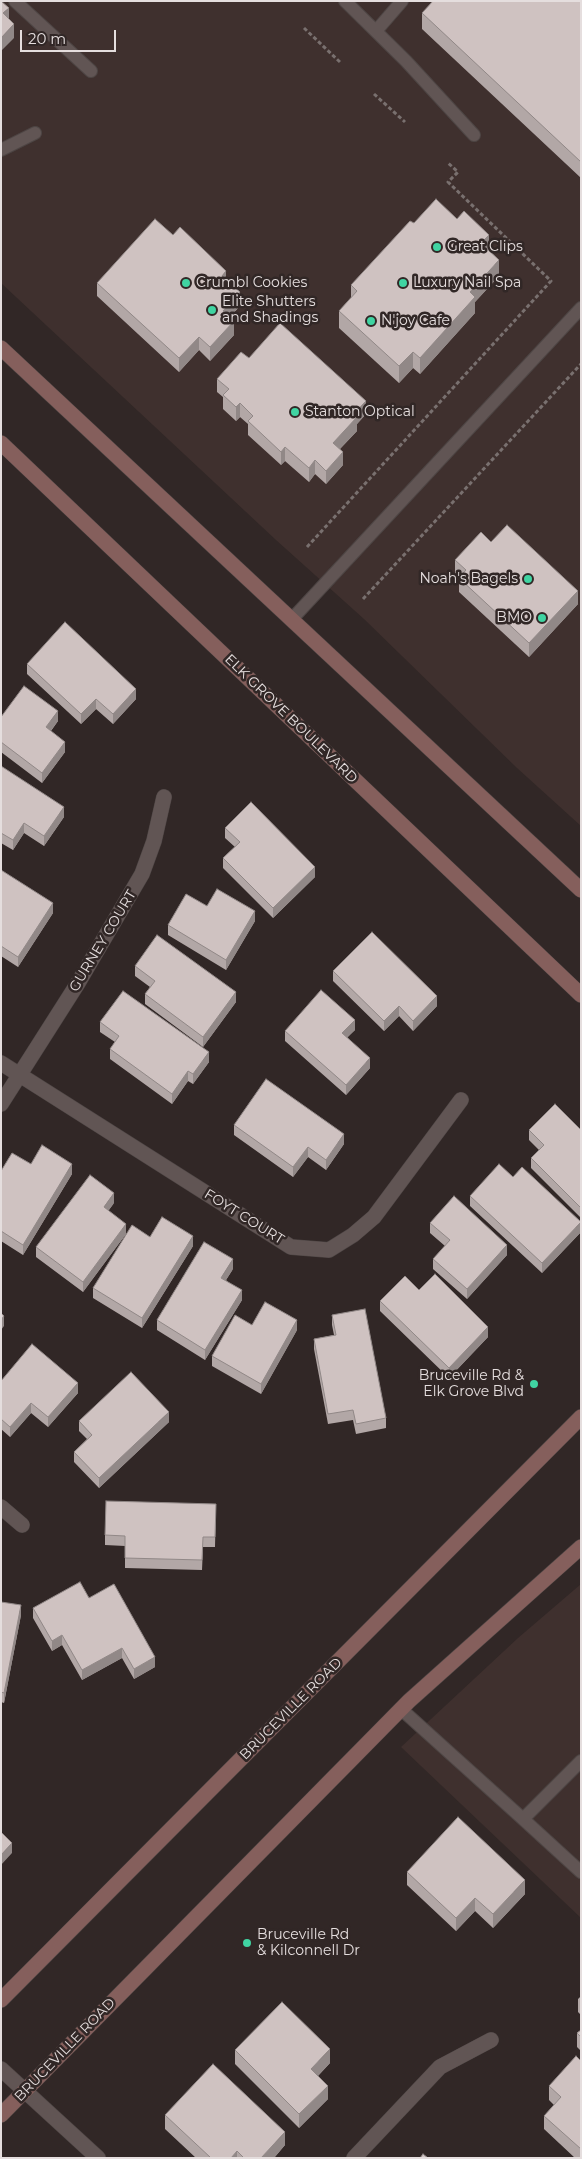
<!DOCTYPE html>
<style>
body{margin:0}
#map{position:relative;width:582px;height:2159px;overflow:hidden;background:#312726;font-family:Montserrat,sans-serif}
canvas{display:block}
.frame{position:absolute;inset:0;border:2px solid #e5dede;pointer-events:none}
.scale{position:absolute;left:20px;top:30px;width:96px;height:22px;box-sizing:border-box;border:2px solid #e5dede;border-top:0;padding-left:6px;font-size:15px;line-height:18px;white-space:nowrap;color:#e5dede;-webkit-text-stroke:4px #312726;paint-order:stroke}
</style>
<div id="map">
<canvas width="582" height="2159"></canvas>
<div class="frame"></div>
<div class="scale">20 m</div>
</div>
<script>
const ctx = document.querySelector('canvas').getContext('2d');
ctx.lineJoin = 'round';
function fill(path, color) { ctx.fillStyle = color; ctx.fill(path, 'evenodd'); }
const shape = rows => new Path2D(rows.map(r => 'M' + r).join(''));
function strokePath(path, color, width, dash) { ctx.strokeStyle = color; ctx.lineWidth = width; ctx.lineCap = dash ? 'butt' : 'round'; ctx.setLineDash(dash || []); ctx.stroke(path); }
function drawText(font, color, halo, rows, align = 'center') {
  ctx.font = font + ' Montserrat,sans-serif'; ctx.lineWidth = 5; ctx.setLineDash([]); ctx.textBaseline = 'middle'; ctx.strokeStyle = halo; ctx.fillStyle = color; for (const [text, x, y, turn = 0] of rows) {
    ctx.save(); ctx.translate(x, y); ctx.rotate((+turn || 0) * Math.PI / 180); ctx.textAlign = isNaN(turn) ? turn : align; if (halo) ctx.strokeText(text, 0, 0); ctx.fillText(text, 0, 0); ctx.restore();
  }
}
const built = shape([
 [1,1,581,1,581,826,517,768,364,619,276,540,1,283],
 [581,1584,581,1918,401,1747,518,1638]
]);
const path = shape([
 [304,28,341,63],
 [374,94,405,122],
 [307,547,551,281,448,182,458,172,447,162],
 [363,599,581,364]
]);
const service = shape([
 [15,1,91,71],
 [345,1,406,61,474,135],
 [376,31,402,1],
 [1,150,35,133],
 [292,619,581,308],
 [401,1709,523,1819,581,1761],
 [523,1819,581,1872]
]);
const minor = shape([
 [1,1063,291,1247,329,1250,353,1235,374,1217,461,1100],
 [1,1104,78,983,142,874,154,841,164,797],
 [1,1507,22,1525],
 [354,2158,440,2067,491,2040]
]);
const tertiary = shape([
 [1,2069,98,2158]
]);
const secondary = shape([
 [1,348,581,890],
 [1,443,581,995],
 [1,2000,581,1417],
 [1,2115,409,1701,581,1547]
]);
const wall = shape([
 [581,1,581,178,422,29,422,13],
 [414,223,489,251,499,276,475,302,475,313,420,374,413,368,399,383,339,328,339,311,351,298,351,285],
 [173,235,240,306,230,317,234,335,210,361,199,350,179,372,97,296,97,283],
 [249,358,366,414,357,424,357,431,340,449,343,465,326,484,315,474,309,482,285,461,281,465,248,435,248,424,240,417,236,421,223,409,223,397,217,392,217,379],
 [491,542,578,604,529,657,459,592,459,578,455,573,455,560],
 [27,664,136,699,113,724,96,709,81,724,27,674],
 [1,717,58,721,51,731,65,752,42,783,1,752],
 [1,766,64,817,44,846,24,833,13,850,1,843],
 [225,828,315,877,273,918,223,868,223,858,235,847,225,838],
 [1,870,53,913,18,967,1,956],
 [207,906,255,921,226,970,168,935,168,925],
 [135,966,236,1002,203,1047,145,1004,145,994,150,987,135,976],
 [333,971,437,1006,413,1031,399,1016,384,1031,333,981],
 [100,1022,209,1062,193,1084,188,1081,172,1104,110,1059,110,1049,115,1042,100,1032],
 [355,1030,347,1037,370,1068,346,1095,285,1041,285,1031],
 [234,1125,344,1144,326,1170,308,1157,293,1177,234,1135],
 [529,1130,581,1130,581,1218,531,1168,531,1158,539,1150,529,1140],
 [31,1164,72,1174,23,1255,1,1241,1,1171],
 [513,1177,581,1232,542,1273,470,1206,470,1196],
 [114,1203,108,1211,126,1234,83,1292,36,1257,36,1247],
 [430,1223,507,1255,467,1299,433,1269,433,1259,445,1246,430,1233],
 [150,1237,193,1246,142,1328,93,1298,93,1288],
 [233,1269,226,1280,242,1300,205,1360,157,1330,157,1320],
 [419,1290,488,1337,449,1378,380,1311,380,1301],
 [332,1315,386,1418,386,1428,356,1434,353,1420,328,1424,314,1349,314,1339,334,1335,332,1325],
 [297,1330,261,1394,212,1366,212,1356],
 [1,1381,78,1393,48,1427,31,1413,10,1437,1,1429],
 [79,1421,169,1422,99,1488,74,1462,74,1452,87,1439,79,1431],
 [216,1504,215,1547,203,1547,202,1570,125,1568,125,1546,105,1545,105,1535],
 [89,1598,155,1667,134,1679,122,1658,82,1680,62,1645,52,1651,33,1618,33,1608],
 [1,1602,21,1615,4,1703,1,1702],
 [407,1872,525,1894,493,1928,475,1911,456,1931,407,1885],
 [581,1996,581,2015,578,2012,578,1999],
 [581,2030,581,2051,577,2047,577,2033],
 [235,2050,330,2063,318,2076,328,2099,299,2128,235,2064],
 [581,2061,581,2158,575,2158,544,2129,544,2116,554,2105,549,2100,549,2086],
 [165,2115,285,2145,274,2158,196,2158,165,2129]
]);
const shadedWall = shape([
 [9,8,9,21,3,13],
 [14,24,14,38,1,51,1,38],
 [489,235,489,251,481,243],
 [499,260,499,276,475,302,475,313,420,374,420,358,470,292],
 [226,271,226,284,222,276],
 [240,292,240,306,223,324,223,311],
 [234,321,234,335,210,361,210,347],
 [199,337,199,350,179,372,179,358],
 [413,352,413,368,399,383,399,366],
 [366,401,366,414,357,424,357,431,333,456,333,443,353,415],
 [240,403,240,417,236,421,236,407],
 [285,447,285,461,281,465,281,452],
 [343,452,343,465,326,484,326,471],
 [315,460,315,474,309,482,309,468],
 [578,591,578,604,529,657,529,643],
 [136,689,136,699,113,724,113,714],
 [96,699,96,709,81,724,81,714],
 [58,711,58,721,46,737,46,727],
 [65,742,65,752,42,783,42,773],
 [64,807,64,817,44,846,44,836],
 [24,823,24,833,13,850,13,840],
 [315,867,315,877,273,918,273,908],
 [53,903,53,913,18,967,18,957],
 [255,911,255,921,226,970,226,960],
 [236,992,236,1002,203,1047,203,1037],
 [437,996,437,1006,413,1031,413,1021],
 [399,1006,399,1016,384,1031,384,1021],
 [355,1020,355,1030,342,1043,342,1033],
 [209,1052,209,1062,193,1084,193,1074],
 [370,1058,370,1068,346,1095,346,1085],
 [188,1071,188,1081,172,1104,172,1094],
 [344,1134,344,1144,326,1170,326,1160],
 [308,1147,308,1157,293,1177,293,1167],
 [72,1164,72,1174,23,1255,23,1245],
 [114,1193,114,1203,104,1217,104,1207],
 [581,1222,581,1232,542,1273,542,1263],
 [126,1224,126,1234,83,1292,83,1282],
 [193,1236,193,1246,142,1328,142,1318],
 [507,1245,507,1255,467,1299,467,1289],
 [233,1259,233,1269,221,1288,221,1278],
 [242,1290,242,1300,205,1360,205,1350],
 [4,1316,4,1326,1,1330,1,1320],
 [297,1320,297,1330,261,1394,261,1384],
 [488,1327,488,1337,449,1378,449,1368],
 [78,1383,78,1393,48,1427,48,1417],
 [31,1403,31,1413,10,1437,10,1427],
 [169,1412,169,1422,99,1488,99,1478],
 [21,1605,21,1615,4,1703,4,1693],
 [62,1635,62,1645,52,1651,52,1641],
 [122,1648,122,1658,82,1680,82,1670],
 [155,1657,155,1667,134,1679,134,1669],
 [12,1843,12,1853,1,1865,1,1855],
 [525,1880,525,1894,493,1928,493,1914],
 [475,1898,475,1911,456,1931,456,1918],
 [330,2049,330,2063,311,2083,311,2069],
 [328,2086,328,2099,299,2128,299,2114],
 [285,2132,285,2145,274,2158,261,2158],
 [237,2151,237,2158,231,2158]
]);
const building = shape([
 [1,1,9,8,3,13,14,24,1,38,1,1],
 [433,1,581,1,581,162,422,13,433,1],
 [436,199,457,219,464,211,489,235,481,243,499,260,470,292,475,297,420,358,413,352,399,366,339,311,357,291,351,285,410,221,414,223,436,199],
 [155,219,173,235,180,227,226,271,222,276,240,292,223,311,234,321,210,347,199,337,179,358,97,283,155,219],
 [280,323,366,401,353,415,357,417,333,443,343,452,326,471,315,460,309,468,285,447,281,452,248,421,253,416,240,403,236,407,223,395,229,389,217,379,241,352,249,358,280,323],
 [507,525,578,591,529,643,459,578,466,570,455,560,481,532,491,542,507,525],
 [65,622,136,689,113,714,96,699,81,714,27,664,65,622],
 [24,686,58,711,46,727,65,742,42,773,1,742,1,717,24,686],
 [1,766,64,807,44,836,24,823,13,840,1,833,1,766],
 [251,802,315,867,273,908,223,858,240,842,225,828,251,802],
 [1,870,53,903,18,957,1,946,1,870],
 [217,889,255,911,226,960,168,925,186,894,207,906,217,889],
 [372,932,437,996,413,1021,399,1006,384,1021,333,971,372,932],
 [157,935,236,992,203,1037,145,994,155,981,135,966,157,935],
 [321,990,355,1020,342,1033,370,1058,346,1085,285,1031,321,990],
 [123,991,209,1052,193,1074,188,1071,172,1094,110,1049,119,1036,100,1022,123,991],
 [266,1079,344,1134,326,1160,308,1147,293,1167,234,1125,266,1079],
 [555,1104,581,1130,581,1208,531,1158,544,1145,529,1130,555,1104],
 [42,1145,72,1164,23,1245,1,1231,1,1171,12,1153,31,1164,42,1145],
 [499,1164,513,1177,522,1167,581,1222,542,1263,470,1196,499,1164],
 [90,1175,114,1193,104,1207,126,1224,83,1282,36,1247,90,1175],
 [454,1196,507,1245,467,1289,433,1259,450,1240,430,1223,454,1196],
 [162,1217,193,1236,142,1318,93,1288,132,1225,150,1237,162,1217],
 [204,1242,233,1259,221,1278,242,1290,205,1350,157,1320,204,1242],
 [435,1274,488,1327,449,1368,380,1301,405,1276,419,1290,435,1274],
 [265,1302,297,1320,261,1384,212,1356,235,1315,252,1325,265,1302],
 [365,1309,386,1418,356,1424,353,1410,328,1414,314,1339,336,1335,332,1315,365,1309],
 [1,1313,4,1316,1,1320,1,1313],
 [32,1344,78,1383,48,1417,31,1403,10,1427,1,1419,1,1381,32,1344],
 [131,1372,169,1412,99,1478,74,1452,92,1435,79,1421,131,1372],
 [106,1501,216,1504,215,1537,203,1537,202,1560,125,1558,125,1536,105,1535,106,1501],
 [80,1582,89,1598,114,1584,155,1657,134,1669,122,1648,82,1670,62,1635,52,1641,33,1608,80,1582],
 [1,1602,21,1605,4,1693,1,1692,1,1602],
 [458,1817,525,1880,493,1914,475,1898,456,1918,407,1872,458,1817],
 [1,1832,12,1843,1,1855,1,1832],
 [282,2002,330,2049,311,2069,328,2086,299,2114,235,2050,282,2002],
 [581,2030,581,2037,577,2033,581,2030],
 [576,2056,581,2061,581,2149,544,2116,561,2097,549,2086,576,2056],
 [213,2064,285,2132,261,2158,244,2158,237,2151,231,2158,211,2158,165,2115,213,2064],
 [423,2154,428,2158,420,2158,423,2154]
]);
const markers = [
 [437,247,5,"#40d4a2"],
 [186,283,5,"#40d4a2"],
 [403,283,5,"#40d4a2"],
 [212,310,5,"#40d4a2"],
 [371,321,5,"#40d4a2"],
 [295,412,5,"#40d4a2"],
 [528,579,5,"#40d4a2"],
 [542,618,5,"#40d4a2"],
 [534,1384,5,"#40d4a2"],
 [247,1943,5,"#40d4a2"]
];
const poiNames = [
 ["Great Clips",447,247],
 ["Crumbl Cookies",196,283],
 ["Luxury Nail Spa",413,283],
 ["Elite Shutters",222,302],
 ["and Shadings",222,318],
 ["N'joy Cafe",381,321],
 ["Stanton Optical",305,412],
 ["Noah's Bagels",518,579,"right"],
 ["BMO",532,618,"right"],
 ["Bruceville Rd &",524,1376,"right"],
 ["Elk Grove Blvd",524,1392,"right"],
 ["Bruceville Rd",257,1935],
 ["& Kilconnell Dr",257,1951]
];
const streetNames = [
 ["ELK GROVE BOULEVARD",291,719,44],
 ["GURNEY COURT",103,941,-59],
 ["FOYT COURT",244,1217,32],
 ["BRUCEVILLE ROAD",291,1709,-45],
 ["BRUCEVILLE ROAD",65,2050,-46]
];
fill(built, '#3f302e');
strokePath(service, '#4e4645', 14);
strokePath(minor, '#4e4645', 16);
strokePath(tertiary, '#4e4645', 16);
strokePath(secondary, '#4e4645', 16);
strokePath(path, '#79706f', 3, [4, 2.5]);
strokePath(service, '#615554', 12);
strokePath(minor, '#615554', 15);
strokePath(tertiary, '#615554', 15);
strokePath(secondary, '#855f5c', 15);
fill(wall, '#b2a7a6');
fill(shadedWall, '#918887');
fill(building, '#cfc2c1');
strokePath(building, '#918887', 1);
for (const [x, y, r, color] of markers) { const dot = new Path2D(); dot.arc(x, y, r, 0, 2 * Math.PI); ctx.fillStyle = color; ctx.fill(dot); strokePath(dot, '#312726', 2); }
drawText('14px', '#e5dede', '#312726', poiNames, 'left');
drawText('14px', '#e5dede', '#312726', streetNames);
</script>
